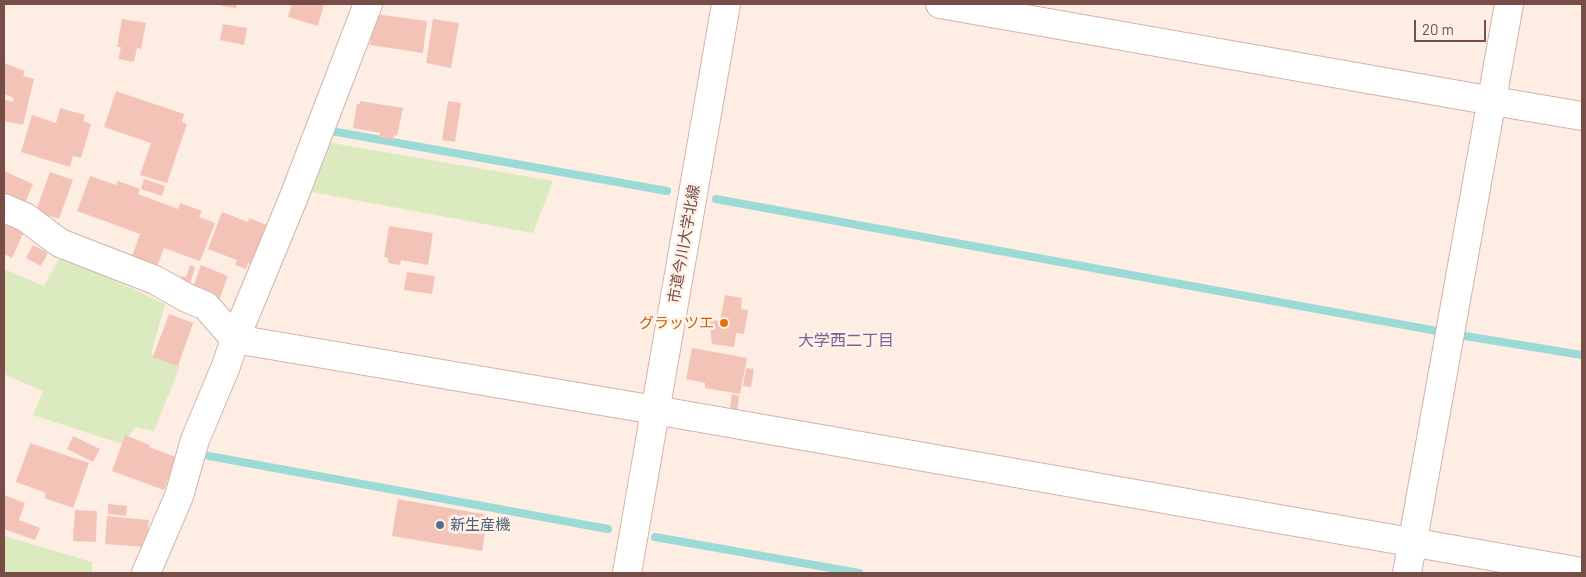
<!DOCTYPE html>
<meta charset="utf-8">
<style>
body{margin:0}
#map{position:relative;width:1586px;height:577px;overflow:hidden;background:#fdede2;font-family:Barlow,sans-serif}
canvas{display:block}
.frame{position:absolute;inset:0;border:5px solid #764e47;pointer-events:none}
.scale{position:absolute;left:1414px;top:20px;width:72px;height:22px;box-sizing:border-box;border:2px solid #764e47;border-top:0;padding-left:6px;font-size:15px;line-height:18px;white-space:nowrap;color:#764e47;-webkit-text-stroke:4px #fff2e9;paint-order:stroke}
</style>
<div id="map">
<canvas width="1586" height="577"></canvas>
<div class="frame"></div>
<div class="scale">20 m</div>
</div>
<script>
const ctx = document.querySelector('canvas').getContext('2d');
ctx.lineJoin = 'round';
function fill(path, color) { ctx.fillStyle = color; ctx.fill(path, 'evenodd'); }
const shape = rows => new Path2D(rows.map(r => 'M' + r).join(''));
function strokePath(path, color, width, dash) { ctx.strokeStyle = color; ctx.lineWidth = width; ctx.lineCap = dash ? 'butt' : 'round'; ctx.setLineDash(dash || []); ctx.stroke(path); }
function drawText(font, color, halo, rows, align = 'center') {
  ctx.font = font + ' Barlow,"Noto Sans JP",sans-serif'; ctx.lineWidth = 5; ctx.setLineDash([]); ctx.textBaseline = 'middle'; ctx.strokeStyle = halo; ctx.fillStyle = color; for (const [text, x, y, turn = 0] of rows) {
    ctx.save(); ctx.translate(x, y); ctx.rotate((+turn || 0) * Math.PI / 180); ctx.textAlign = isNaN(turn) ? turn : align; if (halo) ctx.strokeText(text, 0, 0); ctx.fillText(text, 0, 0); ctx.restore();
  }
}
const green = shape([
 [326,142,553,181,533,233,306,191],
 [61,256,165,304,151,354,180,366,154,431,136,427,122,444,33,415,43,391,4,374,4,269,44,286],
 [4,536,92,562,92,573,4,573]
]);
const stream = shape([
 [331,131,667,191],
 [716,199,1437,331],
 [1465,336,1582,355],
 [209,456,608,529],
 [655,537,859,573]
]);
const building = shape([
 [221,4,237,4,236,8,221,6],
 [292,4,324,4,318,26,288,17],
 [374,14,427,21,423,53,370,45],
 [122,19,146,23,141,49,137,48,134,62,118,59,121,47,117,47],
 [433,19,459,23,451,68,426,63],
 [223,24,247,28,244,45,220,40],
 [4,63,25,71,23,76,34,79,23,125,4,121,5,100,13,102,14,98,4,94],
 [116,91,184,114,182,122,187,124,167,183,140,175,151,143,104,127],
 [360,101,403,108,397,136,394,135,393,140,379,137,380,133,353,128,357,104,360,104],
 [448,101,461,103,455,142,442,140],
 [60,108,85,115,83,121,91,124,81,158,73,156,70,167,21,152,32,115,56,123],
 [4,171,33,184,23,208,4,199],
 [50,172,73,180,59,219,36,211],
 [90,176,116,185,118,181,140,189,138,194,178,209,180,203,202,211,199,217,215,223,200,261,164,248,156,269,131,259,140,234,77,211],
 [144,179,165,186,162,196,141,189],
 [222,212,248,222,249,218,269,226,254,265,248,263,246,269,235,265,237,260,208,249],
 [4,220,25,229,12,258,4,254],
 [389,226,433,233,428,265,401,260,400,265,388,263,388,258,384,257],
 [33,245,48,253,41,266,26,258],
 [190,265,195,267,187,295,177,293,182,276,186,277],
 [201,265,228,276,219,300,192,290],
 [407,272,435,276,432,294,404,290],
 [725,295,742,298,741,309,748,310,744,334,736,333,734,347,712,344,710,326,702,324,702,318,720,321],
 [169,314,193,323,178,366,153,357],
 [692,348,747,358,740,394,705,388,705,383,686,379],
 [746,368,754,369,751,387,743,386],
 [732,394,739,396,737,414,729,413],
 [125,435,150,445,149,447,176,457,164,490,112,471],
 [73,436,100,449,93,462,67,449],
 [30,443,89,463,73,508,44,498,46,493,16,482],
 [4,495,25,503,19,520,40,528,35,540,4,529],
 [398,499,488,515,482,551,392,536],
 [108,504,127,506,126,516,108,514],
 [75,510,97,511,96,542,73,541],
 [107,516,149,520,146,547,105,544]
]);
const street = shape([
 [940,4,1493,101],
 [4,208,25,217,60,243,155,280,187,298,206,306,235,339,655,410,1582,572],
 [146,573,179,496,195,440,226,366,235,339,293,199,368,4],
 [1407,573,1509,4]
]);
const secondary = shape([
 [1493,101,1582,116],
 [627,573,726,4]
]);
const markers = [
 [724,323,5,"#e8710a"],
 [440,525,5,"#5c6f8a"]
];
const streetNames = [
 ["市道今川大学北線",684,244,-80]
];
const foodNames = [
 ["グラッツエ",714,323]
];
const serviceNames = [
 ["新生産機",450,525]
];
const neighbourhoodNames = [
 ["大学西二丁目",846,341]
];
fill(green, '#dbebbf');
strokePath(stream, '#9bdad6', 8);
fill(building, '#f4c3b8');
strokePath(street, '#d1b4ab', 30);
strokePath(secondary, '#d4b2a8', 30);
strokePath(street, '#fff', 28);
strokePath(secondary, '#fff', 28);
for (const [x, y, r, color] of markers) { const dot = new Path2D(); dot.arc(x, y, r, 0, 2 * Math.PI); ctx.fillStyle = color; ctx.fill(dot); strokePath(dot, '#fff2e9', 2); }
drawText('15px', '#764e47', '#fff2e9', streetNames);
drawText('15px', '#c56008', '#fff2e9', foodNames, 'right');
drawText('15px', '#4e5e75', '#fff2e9', serviceNames, 'left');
drawText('16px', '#7b629a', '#fff2e9', neighbourhoodNames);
</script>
